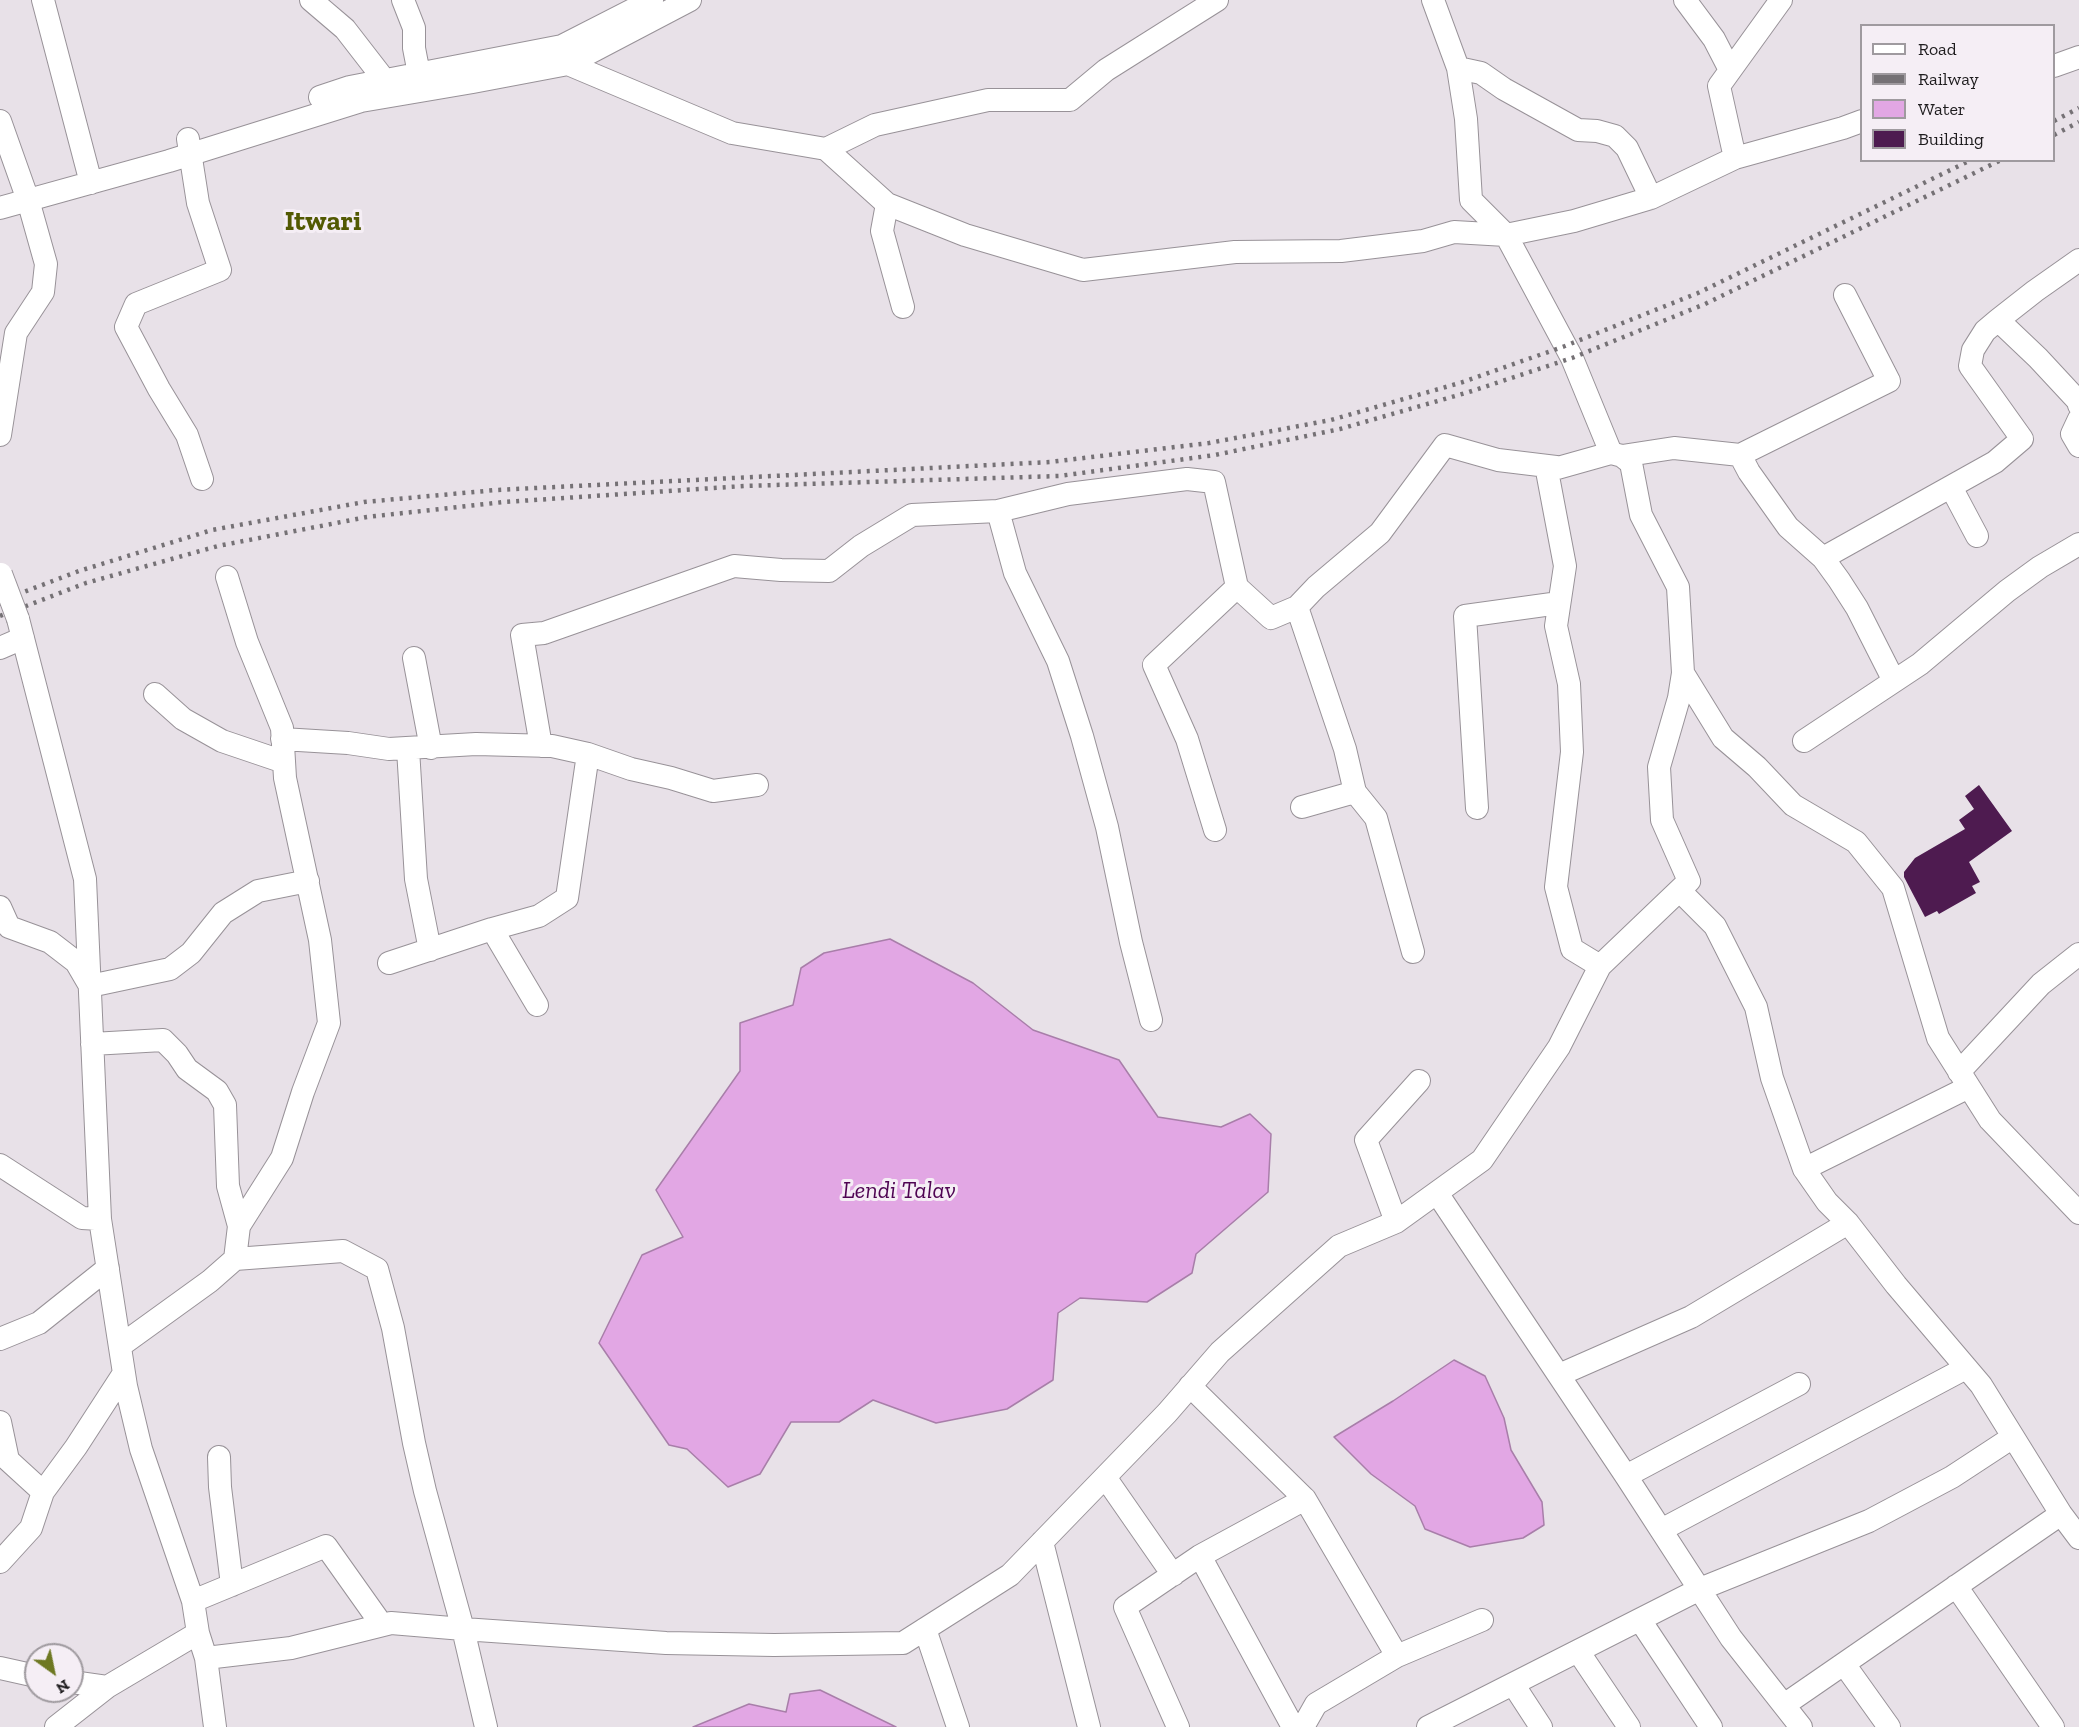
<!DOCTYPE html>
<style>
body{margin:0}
#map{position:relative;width:2079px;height:1727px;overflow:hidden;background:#e8e1e8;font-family:"Zilla Slab",serif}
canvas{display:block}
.legend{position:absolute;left:1860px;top:24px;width:195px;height:138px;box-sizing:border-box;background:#f5eef5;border:2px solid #9f9a9f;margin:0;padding:8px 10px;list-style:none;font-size:18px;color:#1f1d1f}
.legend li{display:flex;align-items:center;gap:12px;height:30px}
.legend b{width:30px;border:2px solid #9f9a9f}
.north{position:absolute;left:24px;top:1643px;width:60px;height:60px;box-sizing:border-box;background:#f5eef5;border:2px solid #9f9a9f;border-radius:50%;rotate:147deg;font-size:16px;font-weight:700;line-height:24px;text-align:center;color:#1f1d1f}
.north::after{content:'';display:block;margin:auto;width:21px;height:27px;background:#6e7822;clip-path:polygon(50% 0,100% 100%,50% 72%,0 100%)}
</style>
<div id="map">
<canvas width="2079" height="1727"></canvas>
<ul class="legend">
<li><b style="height:8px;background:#fff"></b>Road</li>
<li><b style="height:8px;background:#757175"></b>Railway</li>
<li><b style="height:16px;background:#e2a7e4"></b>Water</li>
<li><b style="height:16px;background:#4e1b50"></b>Building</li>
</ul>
<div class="north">N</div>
</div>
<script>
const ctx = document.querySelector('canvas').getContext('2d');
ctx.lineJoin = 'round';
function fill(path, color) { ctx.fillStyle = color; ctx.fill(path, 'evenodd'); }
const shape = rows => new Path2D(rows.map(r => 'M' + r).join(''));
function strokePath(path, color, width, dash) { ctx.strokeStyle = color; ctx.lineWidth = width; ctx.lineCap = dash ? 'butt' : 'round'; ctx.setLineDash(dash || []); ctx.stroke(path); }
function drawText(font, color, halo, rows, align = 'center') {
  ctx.font = font + ' "Zilla Slab",serif'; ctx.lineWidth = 6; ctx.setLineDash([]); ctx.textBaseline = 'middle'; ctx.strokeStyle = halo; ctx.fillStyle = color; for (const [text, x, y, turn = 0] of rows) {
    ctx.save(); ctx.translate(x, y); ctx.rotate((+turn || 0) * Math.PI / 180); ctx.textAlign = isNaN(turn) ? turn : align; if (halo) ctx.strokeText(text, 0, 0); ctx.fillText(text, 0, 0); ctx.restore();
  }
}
const water = shape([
 [890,939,973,983,1033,1030,1119,1060,1158,1117,1221,1127,1250,1114,1271,1134,1268,1192,1196,1254,1192,1273,1147,1302,1080,1298,1058,1313,1053,1380,1007,1409,936,1423,873,1400,839,1422,791,1422,760,1474,728,1487,687,1449,669,1445,599,1343,642,1255,683,1237,656,1190,740,1071,740,1023,793,1005,801,968,824,953,890,939],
 [1454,1360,1485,1376,1504,1418,1511,1450,1542,1502,1544,1525,1523,1538,1470,1547,1425,1529,1415,1506,1371,1474,1334,1437,1393,1401,1454,1360],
 [820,1690,896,1727,693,1727,749,1704,786,1712,790,1694,820,1690]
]);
const building = shape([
 [1979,785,2012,831,1969,862,1980,882,1972,886,1976,893,1939,914,1937,911,1925,917,1904,877,1904,872,1915,858,1965,829,1959,820,1974,809,1965,796]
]);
const minor = shape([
 [43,0,91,183],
 [311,0,345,29,393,91],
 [403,0,414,28,414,48,419,74],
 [1685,0,1714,39,1730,70],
 [1781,0,1719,86,1735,158,1843,128,1862,121],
 [562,46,568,64,732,133,826,149,887,204,965,235,1083,270,1235,252,1341,251,1423,241,1454,232,1506,235,1574,221,1651,198,1735,158],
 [2054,66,2079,57],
 [1458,68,1481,73,1504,89,1578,130,1597,131,1615,136,1627,148,1651,198],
 [320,97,350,87,562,46,652,0],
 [0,121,28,200,46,264,43,292,16,333,0,435],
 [188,139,198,203,220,270,136,304,126,327,159,389,187,435,202,479],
 [826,149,875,125,988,100,1070,100,1106,70,1217,0],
 [887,204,882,231,903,307],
 [0,208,169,161,361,101,473,82,568,64,690,0],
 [1998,320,2038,358,2078,401,2079,405],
 [2079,419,2072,434,2079,446],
 [1740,455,1889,381,1845,295],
 [1622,456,1674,448,1740,455,1749,472,1788,527,1823,558,1839,580,1857,608,1894,681],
 [1951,487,1977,536],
 [1823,558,1995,462,2022,439,1970,366,1973,350,1985,331,1998,320,2035,291,2079,260],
 [18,619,85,879,100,1219,126,1386,141,1449,193,1601,198,1633,206,1658,215,1727],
 [0,648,23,638],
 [414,658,431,748],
 [1683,673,1723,738,1757,767,1793,805,1856,842,1893,888,1938,1038,1990,1120,2079,1213],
 [155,694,183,719,222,741,284,762],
 [282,739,348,743,389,749,476,744,552,746,588,754,631,769,671,778,713,791,757,785],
 [1804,741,1920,664,2007,591,2040,567,2079,544],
 [541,746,522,635,544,633,734,566,781,570,829,571,861,546,912,515,998,511],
 [408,749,416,879,430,950],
 [1302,807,1355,792],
 [1477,808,1465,616,1559,603],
 [1215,830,1187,739,1154,665,1237,587],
 [1680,891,1715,926,1756,1007,1772,1078,1804,1169,1827,1202,1848,1223,1896,1285,1981,1385,2061,1514],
 [0,907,9,927,50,942,76,962,90,986,170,969,191,953,223,913,258,891,308,881],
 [492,929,539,916,567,898,588,754],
 [1413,952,1376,818,1355,792,1345,749,1297,607,1316,587,1380,533,1445,445,1498,460,1556,467],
 [389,963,492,929,537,1005],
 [1600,966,1572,949,1556,887,1572,752,1569,684,1556,626,1565,566,1547,471,1611,453],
 [1151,1020,1131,942,1107,827,1082,736,1058,661,1015,573,998,511,1068,494,1187,479,1214,482,1237,587,1271,618,1297,607],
 [92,1044,163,1040,177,1054,187,1069,217,1091,225,1105,228,1186,239,1226],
 [1959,1072,2041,984,2079,954],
 [0,1165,82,1218,100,1219],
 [1804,1169,1969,1087],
 [1437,1193,1626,1476,1731,1638,1801,1727],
 [1396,1222,1366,1140,1419,1081],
 [235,1259,343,1251,377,1269,393,1328,414,1443,425,1491,463,1629,486,1727],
 [0,1339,39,1323,108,1268],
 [120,1346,210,1281,235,1259,239,1226,282,1158,303,1092,329,1023,320,940,285,778,282,728,247,642,227,577],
 [1559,1375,1691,1317,1848,1223],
 [0,1422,8,1460,43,1492],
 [219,1457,220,1487,232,1585],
 [1626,1476,1799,1384],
 [1105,1477,1173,1575],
 [1305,1499,1397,1656],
 [1661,1530,1966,1368],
 [1042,1542,1089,1727],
 [1200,1556,1293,1727],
 [0,1562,31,1528,43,1492,76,1447,124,1373],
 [1956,1586,2053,1727],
 [193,1601,326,1546,382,1625],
 [1640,1620,1711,1727],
 [925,1629,958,1727],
 [1578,1651,1629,1727],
 [206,1658,291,1648,391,1623,463,1629,666,1643,774,1645,903,1643,1010,1575,1167,1413,1220,1352,1339,1246,1396,1222,1482,1160,1559,1047,1600,966,1689,881,1662,820,1659,767,1679,698,1683,673,1678,587,1641,515,1631,463,1622,456,1611,453,1572,358,1506,235,1471,200,1466,119,1458,68,1433,0],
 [1844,1664,1889,1727],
 [0,1668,36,1676],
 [72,1682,107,1687,198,1633],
 [1513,1684,1541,1727],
 [1784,1705,2061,1514,2079,1538],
 [56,1727,107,1687],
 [1178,1727,1125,1607,1200,1556,1305,1499,1190,1386],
 [1303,1727,1316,1704,1397,1656,1482,1620],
 [1428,1727,1700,1589,1869,1521,1952,1477,2013,1437]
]);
const rail = shape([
 [2054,121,2079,108],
 [2054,135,2079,122],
 [0,601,79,571,212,530,364,502,496,490,1050,462,1209,443,1331,420,1463,382,1565,346,1698,293,1971,160],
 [0,616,86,583,218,546,367,517,504,502,744,486,1059,476,1215,455,1340,429,1469,392,1572,358,1705,304,2001,160]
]);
const minorBridge = shape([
 [1,574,18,619]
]);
const waterNames = [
 ["Lendi Talav",899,1191]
];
const districtNames = [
 ["Itwari",323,222]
];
fill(water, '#e2a7e4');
strokePath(water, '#a87ea9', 1.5);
fill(building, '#4e1b50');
strokePath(minor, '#989298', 24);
strokePath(minor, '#fff', 22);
strokePath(rail, '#757175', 4.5, [3, 6]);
strokePath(minorBridge, '#989298', 24, []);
strokePath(minorBridge, '#fff', 22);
drawText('italic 24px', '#4f0553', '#f5eef5', waterNames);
drawText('bold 28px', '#525902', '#f5eef5', districtNames);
</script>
